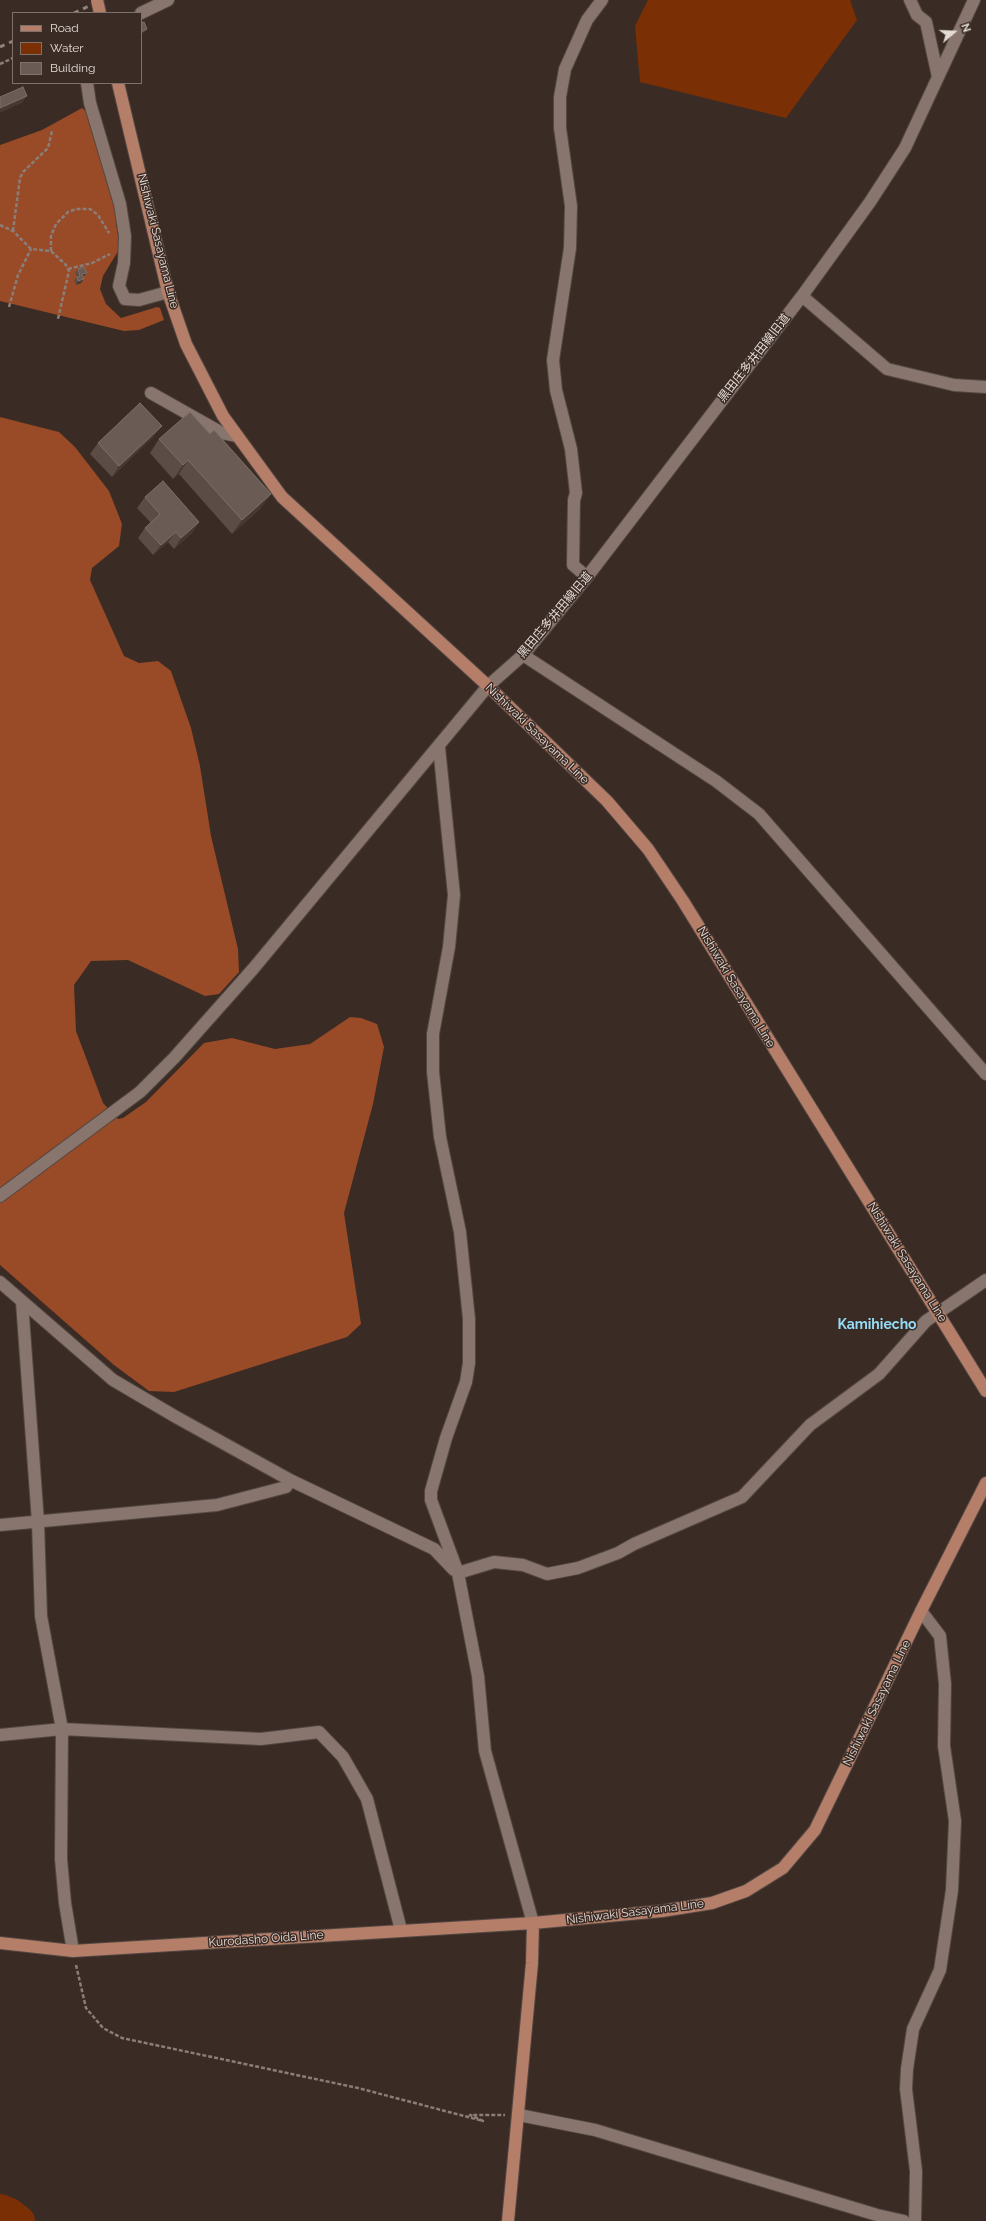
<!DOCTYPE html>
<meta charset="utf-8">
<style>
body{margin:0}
#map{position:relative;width:986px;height:2221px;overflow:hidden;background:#3a2b25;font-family:Raleway,sans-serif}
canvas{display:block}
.legend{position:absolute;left:12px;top:12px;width:130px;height:72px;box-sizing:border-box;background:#3a2b25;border:1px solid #7e716c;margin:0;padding:5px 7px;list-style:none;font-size:12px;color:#e5dbd6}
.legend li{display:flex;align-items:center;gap:8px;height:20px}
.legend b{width:20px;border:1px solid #7e716c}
.north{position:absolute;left:934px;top:12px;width:40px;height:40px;-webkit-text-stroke:3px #3a2b25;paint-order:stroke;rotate:71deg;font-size:11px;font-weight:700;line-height:16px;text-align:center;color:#e5dbd6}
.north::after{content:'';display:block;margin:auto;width:14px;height:18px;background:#e5dbd6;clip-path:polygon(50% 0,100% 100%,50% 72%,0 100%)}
</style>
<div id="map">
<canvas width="986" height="2221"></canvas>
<ul class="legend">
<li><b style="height:5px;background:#b47e68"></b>Road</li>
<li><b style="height:11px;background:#7b2f05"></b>Water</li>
<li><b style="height:11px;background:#6a5b55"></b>Building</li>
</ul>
<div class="north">N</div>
</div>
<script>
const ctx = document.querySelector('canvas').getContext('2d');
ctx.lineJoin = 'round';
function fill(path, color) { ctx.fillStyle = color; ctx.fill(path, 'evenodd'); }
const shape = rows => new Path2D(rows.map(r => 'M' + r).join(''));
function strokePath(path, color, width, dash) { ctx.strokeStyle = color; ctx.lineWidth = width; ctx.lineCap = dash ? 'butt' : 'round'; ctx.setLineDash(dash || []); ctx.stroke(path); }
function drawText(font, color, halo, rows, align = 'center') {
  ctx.font = font + ' Raleway,"Noto Sans JP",sans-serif'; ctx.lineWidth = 3; ctx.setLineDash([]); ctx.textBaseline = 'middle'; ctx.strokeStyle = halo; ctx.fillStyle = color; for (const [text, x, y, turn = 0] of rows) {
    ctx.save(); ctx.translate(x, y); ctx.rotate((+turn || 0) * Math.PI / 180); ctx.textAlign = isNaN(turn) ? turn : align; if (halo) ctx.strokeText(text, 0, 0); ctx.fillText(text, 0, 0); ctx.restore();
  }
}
const forest = shape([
 [82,108,87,112,118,217,116,223,120,248,103,276,100,289,106,304,121,318,157,307,160,308,164,320,139,330,124,331,0,301,0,145,42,130],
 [0,417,59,432,75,447,109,491,122,524,119,546,92,568,90,580,124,656,139,663,158,661,171,671,191,728,200,766,211,836,238,949,239,972,219,994,205,996,128,960,91,961,74,985,76,1031,103,1103,118,1119,123,1118,146,1102,204,1043,232,1038,275,1049,310,1044,350,1017,361,1018,377,1024,384,1047,373,1104,344,1213,361,1324,347,1337,174,1392,149,1391,114,1365,0,1265]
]);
const water = shape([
 [648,0,850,0,857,20,786,118,640,82,635,26]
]);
const river = shape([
 [0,2209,10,2213,20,2221]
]);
const path = shape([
 [0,64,13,58],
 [0,225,13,231,31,249,51,251,66,265,69,271,58,319],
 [13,231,20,178,23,172,48,148,52,131],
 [51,251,51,236,56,224,68,212,76,209,90,209,98,215,109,233],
 [68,269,92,263,110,254],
 [9,307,18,275,31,249],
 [76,1965,86,2008,103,2028,122,2038,358,2088,483,2121,470,2115,505,2115]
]);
const minor = shape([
 [910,0,917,15,926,22,938,77],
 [141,13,168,0],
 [87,83,90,103,120,204,125,236,124,263,119,286,125,299,139,300,168,292],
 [802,296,887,369,954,385,986,387],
 [151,393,222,433,237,436],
 [587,577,573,565,574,500,576,493,571,449,556,390,553,360,570,248,571,206,560,128,560,97,565,69,587,20,602,0],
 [523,655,716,781,759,814,986,1074],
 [439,747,454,895,449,947,433,1034,433,1072,440,1137,460,1232,469,1319,469,1363,466,1382,446,1438,431,1491,431,1500,458,1573,478,1676,485,1751,533,1923],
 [0,1196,140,1092,174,1058,253,969,488,686,523,655,587,577,802,296,870,202,905,148,974,0],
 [0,1282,113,1380,176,1417,290,1480,434,1549,454,1570],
 [22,1302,38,1522,41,1616,62,1729,61,1859,65,1903,73,1951],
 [0,1525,217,1505,286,1487,290,1480],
 [458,1573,494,1562,523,1565,547,1574,578,1568,618,1553,634,1544,742,1497,810,1425,879,1374,926,1321,986,1280],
 [0,1735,62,1729,261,1739,319,1732,343,1757,367,1799,401,1930],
 [519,2115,595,2130,877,2215,904,2221],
 [915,2221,916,2171,906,2089,907,2069,913,2029,940,1970,952,1890,955,1821,944,1746,945,1684,940,1636,921,1611]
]);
const major = shape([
 [118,83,168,292,186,344,223,416,282,497,488,686,607,801,648,849,683,901,986,1391],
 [0,1943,73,1951,533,1923,662,1911,712,1903,746,1891,783,1868,815,1830,921,1611,986,1483],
 [508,2221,532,1963,533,1923]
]);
const rail = shape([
 [74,13,102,0],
 [0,47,13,41]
]);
const majorBridge = shape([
 [97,0,100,13]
]);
const wall = shape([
 [78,269,84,276,83,277,84,279,81,283,76,285,74,280,77,277,75,273],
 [154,436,112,477,90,454,98,443],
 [159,439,261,508,232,534,179,474,173,479,150,453],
 [145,497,199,522,192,533,174,549,168,542,153,555,138,538,145,528,151,523,137,508]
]);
const shadedWall = shape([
 [147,29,145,32,141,34,141,32],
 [27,96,22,103,0,113,0,108],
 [87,273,84,276,79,278,82,274],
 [84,279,81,283,76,285,78,281],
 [162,426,154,436,112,477,119,466],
 [188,460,179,474,173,479,183,465],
 [271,494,261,508,232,534,242,520],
 [199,522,192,533,174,549,181,538],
 [176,532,168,542,153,555,161,545]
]);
const building = shape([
 [144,22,147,29,141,32,141,23,144,22],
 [23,87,27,96,0,108,0,97,23,87],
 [84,267,87,273,82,274,84,279,78,281,77,277,80,276,78,269,84,267],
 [140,403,162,426,119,466,98,443,140,403],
 [190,412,210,434,214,430,271,494,242,520,188,460,183,465,159,439,190,412],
 [163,481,199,522,181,538,176,532,161,545,145,528,160,514,145,497,163,481]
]);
const streetNames = [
 ["Nishiwaki Sasayama Line",158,241,76],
 ["黒田庄多井田線旧道",754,358,-52],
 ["黒田庄多井田線旧道",555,615,-50],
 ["Nishiwaki Sasayama Line",537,734,44],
 ["Nishiwaki Sasayama Line",736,987,59],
 ["Nishiwaki Sasayama Line",907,1262,58],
 ["Nishiwaki Sasayama Line",877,1703,-64],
 ["Nishiwaki Sasayama Line",635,1912,-7],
 ["Kurodasho Oida Line",266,1939,-4]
];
const quarterNames = [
 ["Kamihiecho",877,1325]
];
fill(forest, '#994a27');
fill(water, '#7b2f05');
strokePath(river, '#7b2f05', 30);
strokePath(minor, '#544742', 14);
strokePath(major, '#544742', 14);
strokePath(path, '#8b7e79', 2.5, [4, 2]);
strokePath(minor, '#87756e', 12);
strokePath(major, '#b47e68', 12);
strokePath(rail, '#8f837d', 3, [5, 5]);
strokePath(majorBridge, '#544742', 14, []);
strokePath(majorBridge, '#b47e68', 12);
fill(wall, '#5b4c45');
fill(shadedWall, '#483832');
fill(building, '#6a5b55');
strokePath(building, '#7d6f69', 1);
drawText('12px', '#e5dbd6', '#3a2b25', streetNames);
drawText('bold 14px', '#94dbf6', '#3a2b25', quarterNames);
</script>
